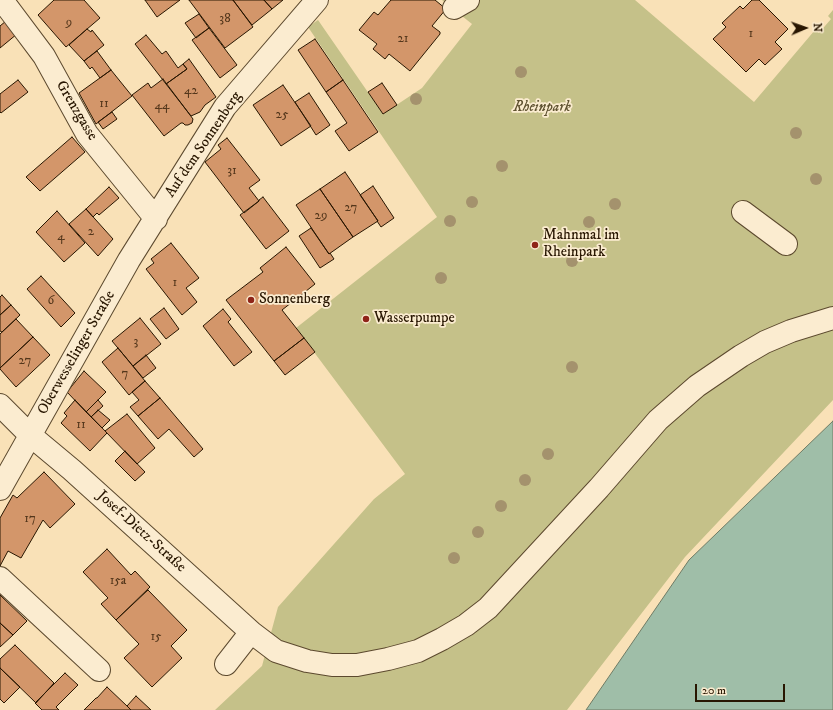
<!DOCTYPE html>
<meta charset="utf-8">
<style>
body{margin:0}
#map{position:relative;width:833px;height:710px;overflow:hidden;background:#f9e1b7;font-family:"IM FELL DW Pica",serif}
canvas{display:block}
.north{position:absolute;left:785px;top:8px;width:40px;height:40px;-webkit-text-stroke:3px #fbecd0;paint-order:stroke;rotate:88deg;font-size:11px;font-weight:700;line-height:16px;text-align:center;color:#281601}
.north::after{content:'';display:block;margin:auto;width:14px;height:18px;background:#281601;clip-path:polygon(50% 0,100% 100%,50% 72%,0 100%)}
.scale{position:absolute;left:695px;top:684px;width:90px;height:18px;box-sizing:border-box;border:2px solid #281601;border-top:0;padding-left:5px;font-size:12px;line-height:14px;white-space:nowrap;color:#281601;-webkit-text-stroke:3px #fbecd0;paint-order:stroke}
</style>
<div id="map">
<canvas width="833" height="710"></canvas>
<div class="north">N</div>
<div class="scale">20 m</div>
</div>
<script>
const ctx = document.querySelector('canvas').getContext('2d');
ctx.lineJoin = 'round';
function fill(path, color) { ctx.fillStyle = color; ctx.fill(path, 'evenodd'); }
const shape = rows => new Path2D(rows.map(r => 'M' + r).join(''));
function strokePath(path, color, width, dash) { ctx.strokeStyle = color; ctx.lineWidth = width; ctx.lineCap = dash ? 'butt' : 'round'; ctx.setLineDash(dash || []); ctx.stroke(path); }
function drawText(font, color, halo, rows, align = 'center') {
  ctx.font = font + ' "IM FELL DW Pica",serif'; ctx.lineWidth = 3.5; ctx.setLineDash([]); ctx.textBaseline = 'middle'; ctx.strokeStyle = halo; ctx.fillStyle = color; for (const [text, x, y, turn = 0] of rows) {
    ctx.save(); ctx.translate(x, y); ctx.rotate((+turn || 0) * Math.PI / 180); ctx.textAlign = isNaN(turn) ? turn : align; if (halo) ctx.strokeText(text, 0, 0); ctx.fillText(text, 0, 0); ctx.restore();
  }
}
const green = shape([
 [442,0,635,0,754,102,815,30,819,33,831,19,828,16,833,10,833,400,685,557,567,710,215,710,262,666,278,607,374,499,405,474,296,328,437,217,308,27,318,20,383,114,422,88,472,24]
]);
const water = shape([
 [833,421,833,710,586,710,689,560,833,421]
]);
const building = shape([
 [54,0,84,0,100,18,66,47,38,15,54,0],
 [145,0,180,0,157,17,145,0],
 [189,0,233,0,253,27,225,48,189,0],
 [233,0,264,0,272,9,252,25,233,0],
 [264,0,283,0,272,9,264,0],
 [391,0,435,0,446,9,432,26,440,32,440,34,410,71,389,54,385,59,373,49,377,44,359,30,374,12,378,15,391,0],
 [752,0,759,0,788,29,775,42,782,49,765,65,759,59,746,72,713,39,726,27,722,23,740,6,743,9,752,0],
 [199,14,209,28,196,38,185,23,199,14],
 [6,21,17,34,0,48,0,26,6,21],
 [209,28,237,65,220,78,192,40,209,28],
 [87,29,91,32,92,30,104,45,84,61,69,45,87,29],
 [146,35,162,54,166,51,178,68,183,64,187,69,166,84,135,44,146,35],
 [315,39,343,80,326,92,298,50,315,39],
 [97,51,111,70,100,78,92,67,90,69,84,61,97,51],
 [189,59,216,97,205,105,200,112,191,116,166,84,187,69,183,64,189,59],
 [111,70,132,96,96,124,79,93,111,70],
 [163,79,193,119,192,123,188,125,185,125,183,123,181,123,164,136,132,95,148,83,151,88,163,79],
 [18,80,28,92,1,113,0,112,0,94,18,80],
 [343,80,378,132,349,151,335,131,347,123,326,92,343,80],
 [382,83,397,105,383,114,368,92,382,83],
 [283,85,311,126,281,146,253,105,283,85],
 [309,93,330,125,316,135,295,102,309,93],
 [112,112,117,119,103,129,98,122,112,112],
 [72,137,85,152,40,191,26,177,72,137],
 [227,138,260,180,249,188,259,201,244,213,205,162,221,149,218,145,227,138],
 [345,172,378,221,353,237,320,189,345,172],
 [373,186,394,218,381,227,377,221,378,221,360,195,373,186],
 [109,187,119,198,99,215,97,213,93,217,86,209,109,187],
 [320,189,353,237,329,254,296,205,320,189],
 [263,197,289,231,266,249,240,215,259,201,259,200,263,197],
 [86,209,113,239,98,256,69,224,86,209],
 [57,211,85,243,64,262,36,232,57,211],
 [311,228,329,254,330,253,334,259,320,268,299,236,311,228],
 [171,243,199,278,186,288,197,302,182,315,146,269,154,263,151,259,171,243],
 [286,247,315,284,282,310,304,338,274,361,226,300,263,272,260,268,286,247],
 [41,276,75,313,61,327,27,289,41,276],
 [2,295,11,305,0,315,0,297,2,295],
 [11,305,20,315,2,332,0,331,0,315,11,305],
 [164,308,179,329,166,339,150,319,164,308],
 [223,309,231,319,228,322,252,352,234,366,203,326,223,309],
 [140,318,161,344,133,366,112,341,140,318],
 [16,319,33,337,0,368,0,334,16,319],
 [33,337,50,355,16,387,0,369,0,368,33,337],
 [304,338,315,352,285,375,274,361,304,338],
 [118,348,145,381,129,395,102,362,118,348],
 [146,355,156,368,143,378,133,366,146,355],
 [84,371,106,392,86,412,67,392,84,371],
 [145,381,160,398,138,416,130,407,139,400,132,392,145,381],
 [160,398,203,449,194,457,169,429,158,439,138,416,160,398],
 [75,400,107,433,90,451,61,423,67,416,64,413,75,400],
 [98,400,103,406,91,417,86,412,98,400],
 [98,410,110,420,102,428,91,417,98,410],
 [127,414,155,448,137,464,105,431,127,414],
 [125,451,145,472,135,481,115,461,125,451],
 [44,472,75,504,50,528,43,520,21,558,8,551,0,566,0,518,13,495,17,498,44,472],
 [107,549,131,575,135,571,150,587,116,620,101,604,108,598,83,572,107,549],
 [148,590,187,630,171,646,182,658,152,687,124,658,139,644,116,620,148,590],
 [0,595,27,621,13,635,0,623,0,595],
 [0,623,13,635,0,647,0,623],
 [15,645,54,683,36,703,0,668,0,659,15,645],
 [0,668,20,687,4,703,0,699,0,668],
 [65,673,78,685,56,707,59,710,42,710,35,703,65,673],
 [107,687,127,706,131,710,84,710,96,698,97,698,107,687],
 [136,696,151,710,131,710,127,706,136,696]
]);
const minor = shape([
 [2,0,44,56,87,134,156,219],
 [454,8,468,0],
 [743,212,786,244],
 [0,405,30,435,72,470,251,632,226,664],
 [0,489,129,260,225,107,317,0],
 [0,578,99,670],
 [251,632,276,651,307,661,332,665,357,665,388,659,418,651,442,639,466,625,488,608,599,488,658,420,697,386,741,356,765,342,791,331,833,318]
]);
const trees = [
 [521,72],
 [416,99],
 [796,133],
 [502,166],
 [816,179],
 [472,202],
 [615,204],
 [450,221],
 [589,222],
 [572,261],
 [441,278],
 [572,367],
 [548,454],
 [525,480],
 [501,506],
 [478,532],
 [454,558]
];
const markers = [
 [535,245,4,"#8f2418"],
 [251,300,4,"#8f2418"],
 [366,319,4,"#8f2418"]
];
const numberNames = [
 ["38",225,19],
 ["9",69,23],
 ["1",751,34],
 ["21",403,39],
 ["42",191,91],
 ["11",104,104],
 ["44",162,106],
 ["25",282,115],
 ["31",232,171],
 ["27",351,208],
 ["29",321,216],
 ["2",91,232],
 ["4",61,237],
 ["1",175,283],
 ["6",51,301],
 ["3",136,342],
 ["27",25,361],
 ["7",125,374],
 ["11",81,425],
 ["17",30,519],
 ["15a",118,581],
 ["15",156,637]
];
const parkNames = [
 ["Rheinpark",542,108]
];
const streetNames = [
 ["Grenzgasse",76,111,59],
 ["Auf dem Sonnenberg",204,145,-56],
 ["Oberwesselinger Straße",77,353,-60],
 ["Josef-Dietz-Straße",141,532,42]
];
const poiNames = [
 ["Mahnmal im",543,236],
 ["Rheinpark",543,253],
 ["Sonnenberg",259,300],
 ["Wasserpumpe",374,319]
];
fill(green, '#c5c189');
fill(water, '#9fbea8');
strokePath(water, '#6f7b65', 1);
fill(building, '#d3966a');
strokePath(building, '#281601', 1);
strokePath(minor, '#5c492e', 24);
strokePath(minor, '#fbecd0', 22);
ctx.fillStyle = '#a4926d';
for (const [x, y] of trees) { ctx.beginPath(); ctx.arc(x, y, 6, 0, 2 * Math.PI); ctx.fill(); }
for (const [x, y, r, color] of markers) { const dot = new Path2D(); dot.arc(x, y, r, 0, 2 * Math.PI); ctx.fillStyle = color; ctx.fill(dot); strokePath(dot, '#fbecd0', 1.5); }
drawText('13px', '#53361b', null, numberNames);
drawText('italic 15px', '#5f5231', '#fbecd0', parkNames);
drawText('15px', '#281601', '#fbecd0', streetNames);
drawText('15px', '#281601', '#fbecd0', poiNames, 'left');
</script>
